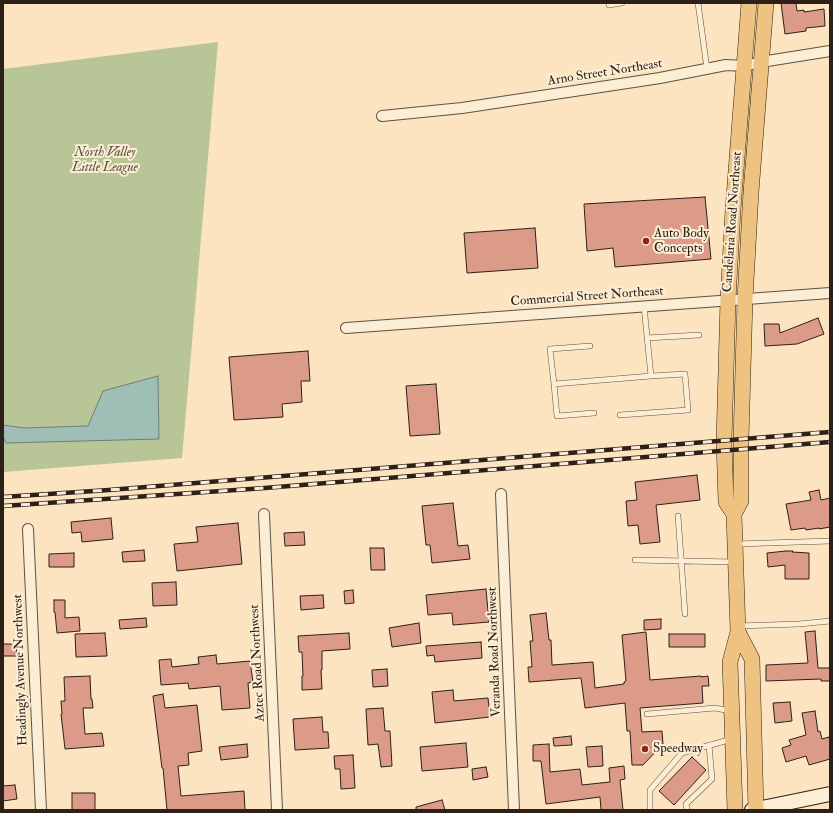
<!DOCTYPE html>
<style>
body{margin:0}
#map{position:relative;width:833px;height:813px;overflow:hidden;background:#fbe4bf;font-family:"IM FELL Double Pica",serif}
canvas{display:block}
.frame{position:absolute;inset:0;border:4px solid #2d2018;pointer-events:none}
</style>
<div id="map">
<canvas width="833" height="813"></canvas>
<div class="frame"></div>
</div>
<script>
const ctx = document.querySelector('canvas').getContext('2d');
ctx.lineJoin = 'round';
function fill(path, color) { ctx.fillStyle = color; ctx.fill(path, 'evenodd'); }
const shape = rows => new Path2D(rows.map(r => 'M' + r).join(''));
function strokePath(path, color, width, dash) { ctx.strokeStyle = color; ctx.lineWidth = width; ctx.lineCap = dash ? 'butt' : 'round'; ctx.setLineDash(dash || []); ctx.stroke(path); }
function drawText(font, color, halo, rows, align = 'center') {
  ctx.font = font + ' "IM FELL Double Pica",serif'; ctx.lineWidth = 4; ctx.setLineDash([]); ctx.textBaseline = 'middle'; ctx.strokeStyle = halo; ctx.fillStyle = color; for (const [text, x, y, turn = 0] of rows) {
    ctx.save(); ctx.translate(x, y); ctx.rotate((+turn || 0) * Math.PI / 180); ctx.textAlign = isNaN(turn) ? turn : align; if (halo) ctx.strokeText(text, 0, 0); ctx.fillText(text, 0, 0); ctx.restore();
  }
}
const green = shape([
 [218,42,182,458,3,472,3,69]
]);
const water = shape([
 [158,376,159,439,6,443,3,437,3,425,24,428,88,426,103,391,158,376]
]);
const building = shape([
 [781,3,796,3,797,11,804,10,804,12,824,9,825,26,806,28,806,31,785,34,781,3],
 [705,197,711,259,615,267,613,248,587,251,584,204,705,197],
 [535,228,538,268,467,273,464,233,535,228],
 [818,318,824,334,797,344,765,346,764,324,779,324,780,333,818,318],
 [308,351,310,381,301,381,302,402,282,404,283,417,234,420,229,357,308,351],
 [436,384,440,434,410,436,406,386,436,384],
 [697,475,700,500,656,505,660,542,640,544,638,525,628,526,626,501,637,500,635,482,697,475],
 [819,490,821,500,830,498,830,527,819,529,819,528,806,530,805,528,791,530,786,504,811,500,809,492,819,490],
 [453,503,458,546,468,545,470,559,432,563,430,545,426,545,422,506,453,503],
 [111,518,113,539,82,542,81,532,72,533,71,522,111,518],
 [238,523,242,564,177,571,174,544,198,542,196,527,238,523],
 [304,532,305,545,285,546,284,533,304,532],
 [370,548,384,548,385,570,371,570,370,548],
 [144,550,145,561,123,562,122,552,144,550],
 [786,551,793,551,792,552,809,553,809,579,785,579,785,565,768,567,767,553,786,551],
 [74,553,74,567,49,567,49,554,74,553],
 [176,582,177,605,153,606,152,583,176,582],
 [486,589,489,622,453,625,452,613,428,615,426,595,486,589],
 [353,590,354,603,345,604,344,591,353,590],
 [323,595,324,608,301,610,300,596,323,595],
 [54,600,65,600,65,618,79,617,80,631,57,633,55,612,54,612,54,600],
 [546,613,549,640,551,640,552,665,593,662,595,688,624,684,624,682,626,681,622,635,646,632,650,680,701,676,701,677,708,676,709,686,702,686,703,703,640,708,642,732,662,731,663,744,643,765,632,765,630,731,627,731,625,703,585,708,581,678,529,682,528,667,532,667,530,641,533,641,530,615,546,613],
 [146,618,147,627,120,629,119,620,146,618],
 [661,619,661,629,644,630,644,620,661,619],
 [419,623,421,643,392,647,389,628,419,623],
 [815,631,818,668,830,668,830,681,821,681,821,679,794,680,766,681,766,665,808,663,805,632,815,631],
 [105,633,107,656,76,657,75,634,105,633],
 [349,633,350,649,322,651,322,670,321,670,322,689,302,690,302,676,303,676,302,652,299,652,298,636,349,633],
 [669,634,705,634,705,647,669,647,669,634],
 [481,642,482,658,435,662,434,655,427,656,426,646,481,642],
 [3,644,16,644,17,656,3,656,3,644],
 [216,655,217,664,250,661,253,682,248,683,250,708,222,710,220,686,189,689,188,683,161,685,159,660,171,659,172,667,199,664,198,657,216,655],
 [387,669,388,686,373,687,372,670,387,669],
 [90,676,91,699,92,699,93,708,83,708,85,734,102,733,104,746,65,749,61,714,62,714,61,701,65,701,64,677,90,676],
 [453,690,454,701,488,698,490,717,435,723,432,692,453,690],
 [163,694,165,708,197,705,202,751,188,753,189,765,178,766,181,796,244,791,245,810,167,810,163,768,162,768,153,696,163,694],
 [790,702,792,721,775,723,773,703,790,702],
 [383,708,385,731,390,731,392,766,381,767,378,744,368,745,366,709,383,708],
 [815,711,818,732,820,731,822,739,829,737,830,742,830,759,809,765,806,756,786,762,782,748,791,745,789,740,806,735,802,713,815,711],
 [322,717,323,732,328,732,329,748,295,750,293,719,322,717],
 [571,736,572,745,554,746,553,738,571,736],
 [466,743,468,767,422,771,420,747,466,743],
 [247,744,248,757,221,760,219,747,247,744],
 [549,744,550,772,580,769,582,785,610,782,609,768,624,766,625,779,620,780,623,810,601,810,600,797,546,804,541,761,533,761,533,745,549,744],
 [602,746,603,766,588,767,586,747,602,746],
 [353,755,355,788,341,789,340,769,335,769,334,756,353,755],
 [692,757,706,770,674,805,659,791,692,757],
 [486,767,488,777,473,780,472,769,486,767],
 [15,785,17,799,3,801,3,786,15,785],
 [72,793,95,793,95,810,72,810,72,793],
 [442,800,445,810,416,810,416,807,442,800]
]);
const service = shape([
 [698,3,707,69],
 [609,5,622,3],
 [647,338,699,335],
 [590,346,550,349,554,384,651,376,644,306],
 [554,384,557,416,594,413],
 [620,415,688,410,685,374,651,376],
 [678,516,685,614],
 [736,544,830,541],
 [635,560,734,562],
 [738,626,799,624,830,621],
 [647,714,715,708,731,711],
 [650,810,650,790,682,753,732,739],
 [687,810,686,804,712,779,709,745]
]);
const minor = shape([
 [382,116,462,108,660,78,726,65,744,66,761,62,830,51],
 [346,328,830,293],
 [501,494,514,810],
 [264,514,277,810],
 [28,529,41,810]
]);
const secondary = shape([
 [752,810,830,794]
]);
const primary = shape([
 [734,514,726,502,724,441,728,300,733,210,749,3],
 [738,632,752,659,756,810],
 [735,810,730,662,738,632,734,514,741,501,741,440,745,299,751,192,766,3]
]);
const rail = shape([
 [3,497,109,490,830,432],
 [3,506,265,488,830,442]
]);
const markers = [
 [646,241,4,"#8f2418"],
 [645,749,4,"#8f2418"]
];
const streetNames = [
 ["Arno Street Northeast",605,73,-9],
 ["Candelaria Road Northeast",733,222,-86],
 ["Commercial Street Northeast",587,297,-4],
 ["Veranda Road Northwest",495,652,-92],
 ["Aztec Road Northwest",258,663,-93],
 ["Headingly Avenue Northwest",21,670,-92]
];
const parkNames = [
 ["North Valley",105,153],
 ["Little League",105,168]
];
const poiNames = [
 ["Auto Body",654,234],
 ["Concepts",654,249],
 ["Speedway",653,749]
];
fill(green, '#b8c596');
fill(water, '#9fbeb5');
strokePath(water, '#717f76', 1);
fill(building, '#dc9b89');
strokePath(building, '#2d2018', 1);
strokePath(service, '#605142', 6);
strokePath(minor, '#605142', 12);
strokePath(secondary, '#2d2018', 16);
strokePath(primary, '#2d2018', 16);
strokePath(service, '#fcedd5', 5);
strokePath(minor, '#fcedd5', 10);
strokePath(secondary, '#fcedd5', 14);
strokePath(primary, '#eec280', 15);
strokePath(rail, '#2d2018', 4.5);
strokePath(rail, '#fcedd5', 3, [9]);
for (const [x, y, r, color] of markers) { const dot = new Path2D(); dot.arc(x, y, r, 0, 2 * Math.PI); ctx.fillStyle = color; ctx.fill(dot); strokePath(dot, '#fcedd5', 1.5); }
drawText('13px', '#2d2018', '#fcedd5', streetNames);
drawText('italic 13px', '#57523e', '#fcedd5', parkNames);
drawText('13px', '#2d2018', '#fcedd5', poiNames, 'left');
</script>
